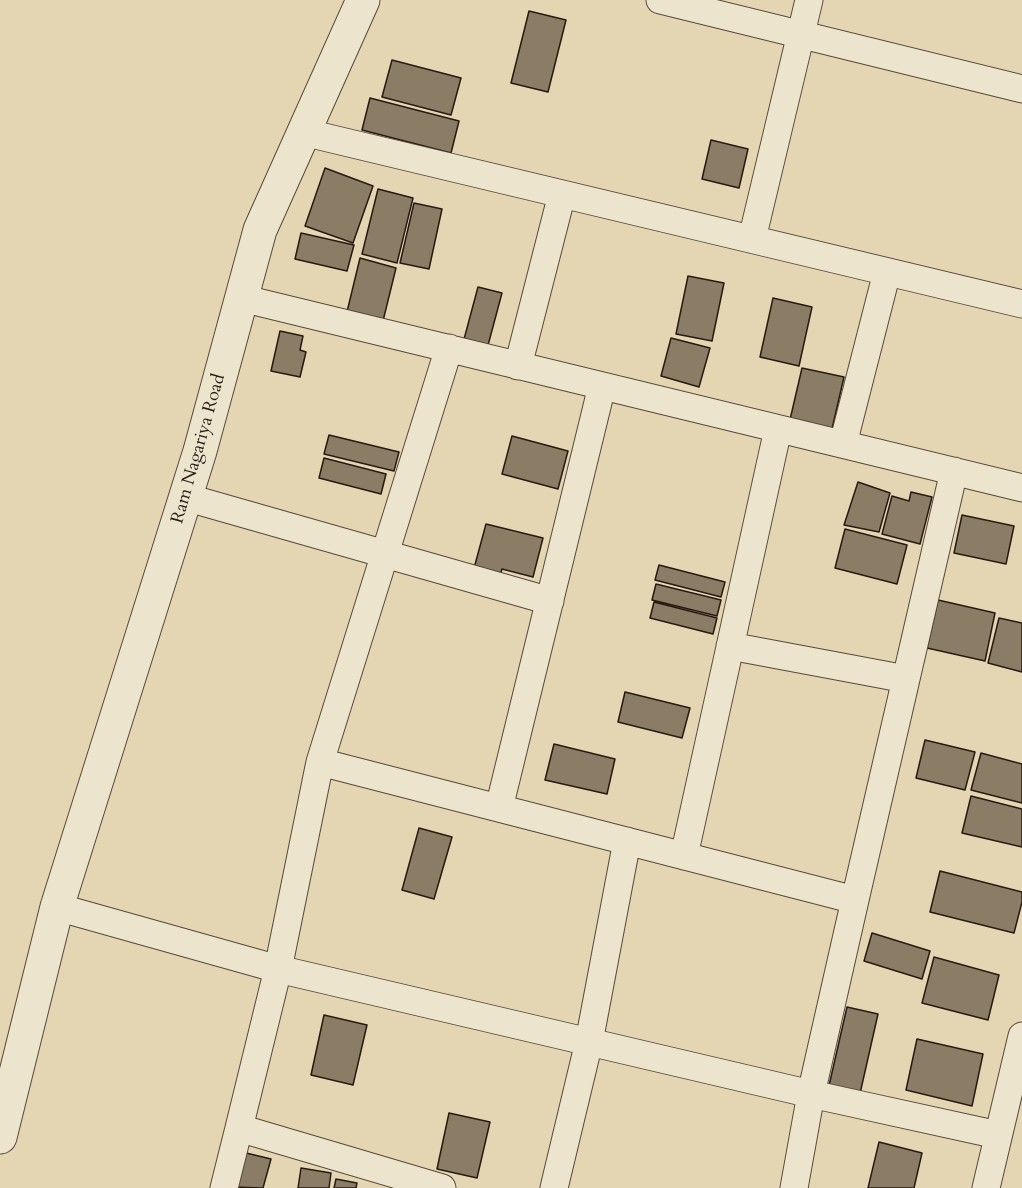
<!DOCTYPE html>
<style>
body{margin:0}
canvas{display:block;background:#e4d6b2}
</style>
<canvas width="1022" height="1188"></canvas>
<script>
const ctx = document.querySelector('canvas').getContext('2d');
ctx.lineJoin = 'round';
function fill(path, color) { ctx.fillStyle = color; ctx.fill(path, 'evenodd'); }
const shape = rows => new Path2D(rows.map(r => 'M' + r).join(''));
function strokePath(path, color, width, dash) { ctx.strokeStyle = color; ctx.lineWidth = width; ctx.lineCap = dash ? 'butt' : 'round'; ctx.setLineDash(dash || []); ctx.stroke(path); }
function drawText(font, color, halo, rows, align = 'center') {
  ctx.font = font + ' Cardo,serif'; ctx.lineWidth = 4.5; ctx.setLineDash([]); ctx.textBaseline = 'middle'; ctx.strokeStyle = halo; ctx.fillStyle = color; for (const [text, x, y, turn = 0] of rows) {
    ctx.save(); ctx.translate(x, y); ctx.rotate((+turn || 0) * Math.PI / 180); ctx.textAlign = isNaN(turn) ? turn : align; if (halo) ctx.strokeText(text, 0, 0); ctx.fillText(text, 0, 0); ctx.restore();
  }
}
const building = shape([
 [529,11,566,20,548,92,511,83,529,11],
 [392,60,461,78,451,115,382,97,392,60],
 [370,98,459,121,451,153,362,130,370,98],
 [711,140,748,149,739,188,702,179,711,140],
 [325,168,373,186,353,243,305,226,325,168],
 [378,189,413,198,397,263,362,254,378,189],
 [414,203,442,209,429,269,400,263,414,203],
 [301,233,354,245,347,271,295,259,301,233],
 [360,258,396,268,382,325,346,316,360,258],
 [688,276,724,283,712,341,676,334,688,276],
 [478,287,502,293,487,349,463,343,478,287],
 [773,298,812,307,799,366,760,357,773,298],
 [280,331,303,336,300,350,306,352,300,377,271,371,280,331],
 [671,338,710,348,699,387,661,376,671,338],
 [802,368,844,377,831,433,789,424,802,368],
 [329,435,399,452,394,471,324,454,329,435],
 [512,436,568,451,558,489,502,474,512,436],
 [324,458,386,474,381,494,319,478,324,458],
 [858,482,890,493,879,532,844,525,858,482],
 [911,492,932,497,920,544,882,534,892,496,909,501,911,492],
 [962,515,1014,526,1006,564,954,553,962,515],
 [486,524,543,538,533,577,502,569,499,579,473,572,486,524],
 [845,529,907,545,897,584,835,568,845,529],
 [659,565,725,582,721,597,655,580,659,565],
 [656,584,721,600,717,616,652,600,656,584],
 [938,600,995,613,985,661,927,648,938,600],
 [654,602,717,618,713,634,650,618,654,602],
 [999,618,1022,623,1022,672,988,663,999,618],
 [625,692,690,708,682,738,618,722,625,692],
 [925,740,975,752,965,790,916,778,925,740],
 [554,744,615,759,607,794,545,780,554,744],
 [981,753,1022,764,1022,803,971,790,981,753],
 [971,796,1022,809,1022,847,962,833,971,796],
 [419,828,452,837,434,899,402,890,419,828],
 [940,871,1022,892,1022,902,1014,933,930,912,940,871],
 [872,933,930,951,922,979,864,961,872,933],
 [934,957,999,975,988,1020,922,1003,934,957],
 [847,1007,878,1014,859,1098,828,1090,847,1007],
 [324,1015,367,1025,353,1085,311,1075,324,1015],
 [917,1039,983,1054,972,1106,906,1090,917,1039],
 [449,1113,490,1122,477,1178,437,1169,449,1113],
 [879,1142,922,1153,914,1188,868,1188,879,1142],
 [242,1152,271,1159,263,1188,233,1187,242,1152],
 [301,1168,331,1173,329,1188,298,1188,301,1168],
 [336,1179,357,1183,356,1188,334,1188,336,1179]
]);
const minor = shape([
 [660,0,1022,89],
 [303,132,1022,304],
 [752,239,809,0],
 [241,298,1022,488],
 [449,348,320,762,855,900,954,471],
 [518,366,562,194],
 [843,444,887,272],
 [185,497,550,601],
 [730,646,906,679],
 [499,808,602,386],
 [684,856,778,429],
 [57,907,278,969,811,1094,998,1135],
 [239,1128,278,969,320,762],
 [224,1188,239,1128,442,1188],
 [554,1188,589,1042,627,841],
 [794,1188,811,1094,855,900],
 [986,1188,1022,1036]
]);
const tertiary = shape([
 [0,1137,57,907,200,451,260,230,363,0]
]);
const streetNames = [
 ["Ram Nagariya Road",199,449,-74]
];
fill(building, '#8a7c65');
strokePath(building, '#281a12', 1.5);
strokePath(minor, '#57493a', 29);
strokePath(tertiary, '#57493a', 35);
strokePath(minor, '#ede4cd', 27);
strokePath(tertiary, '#ede4cd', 33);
drawText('18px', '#281a12', '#ede4cd', streetNames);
</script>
